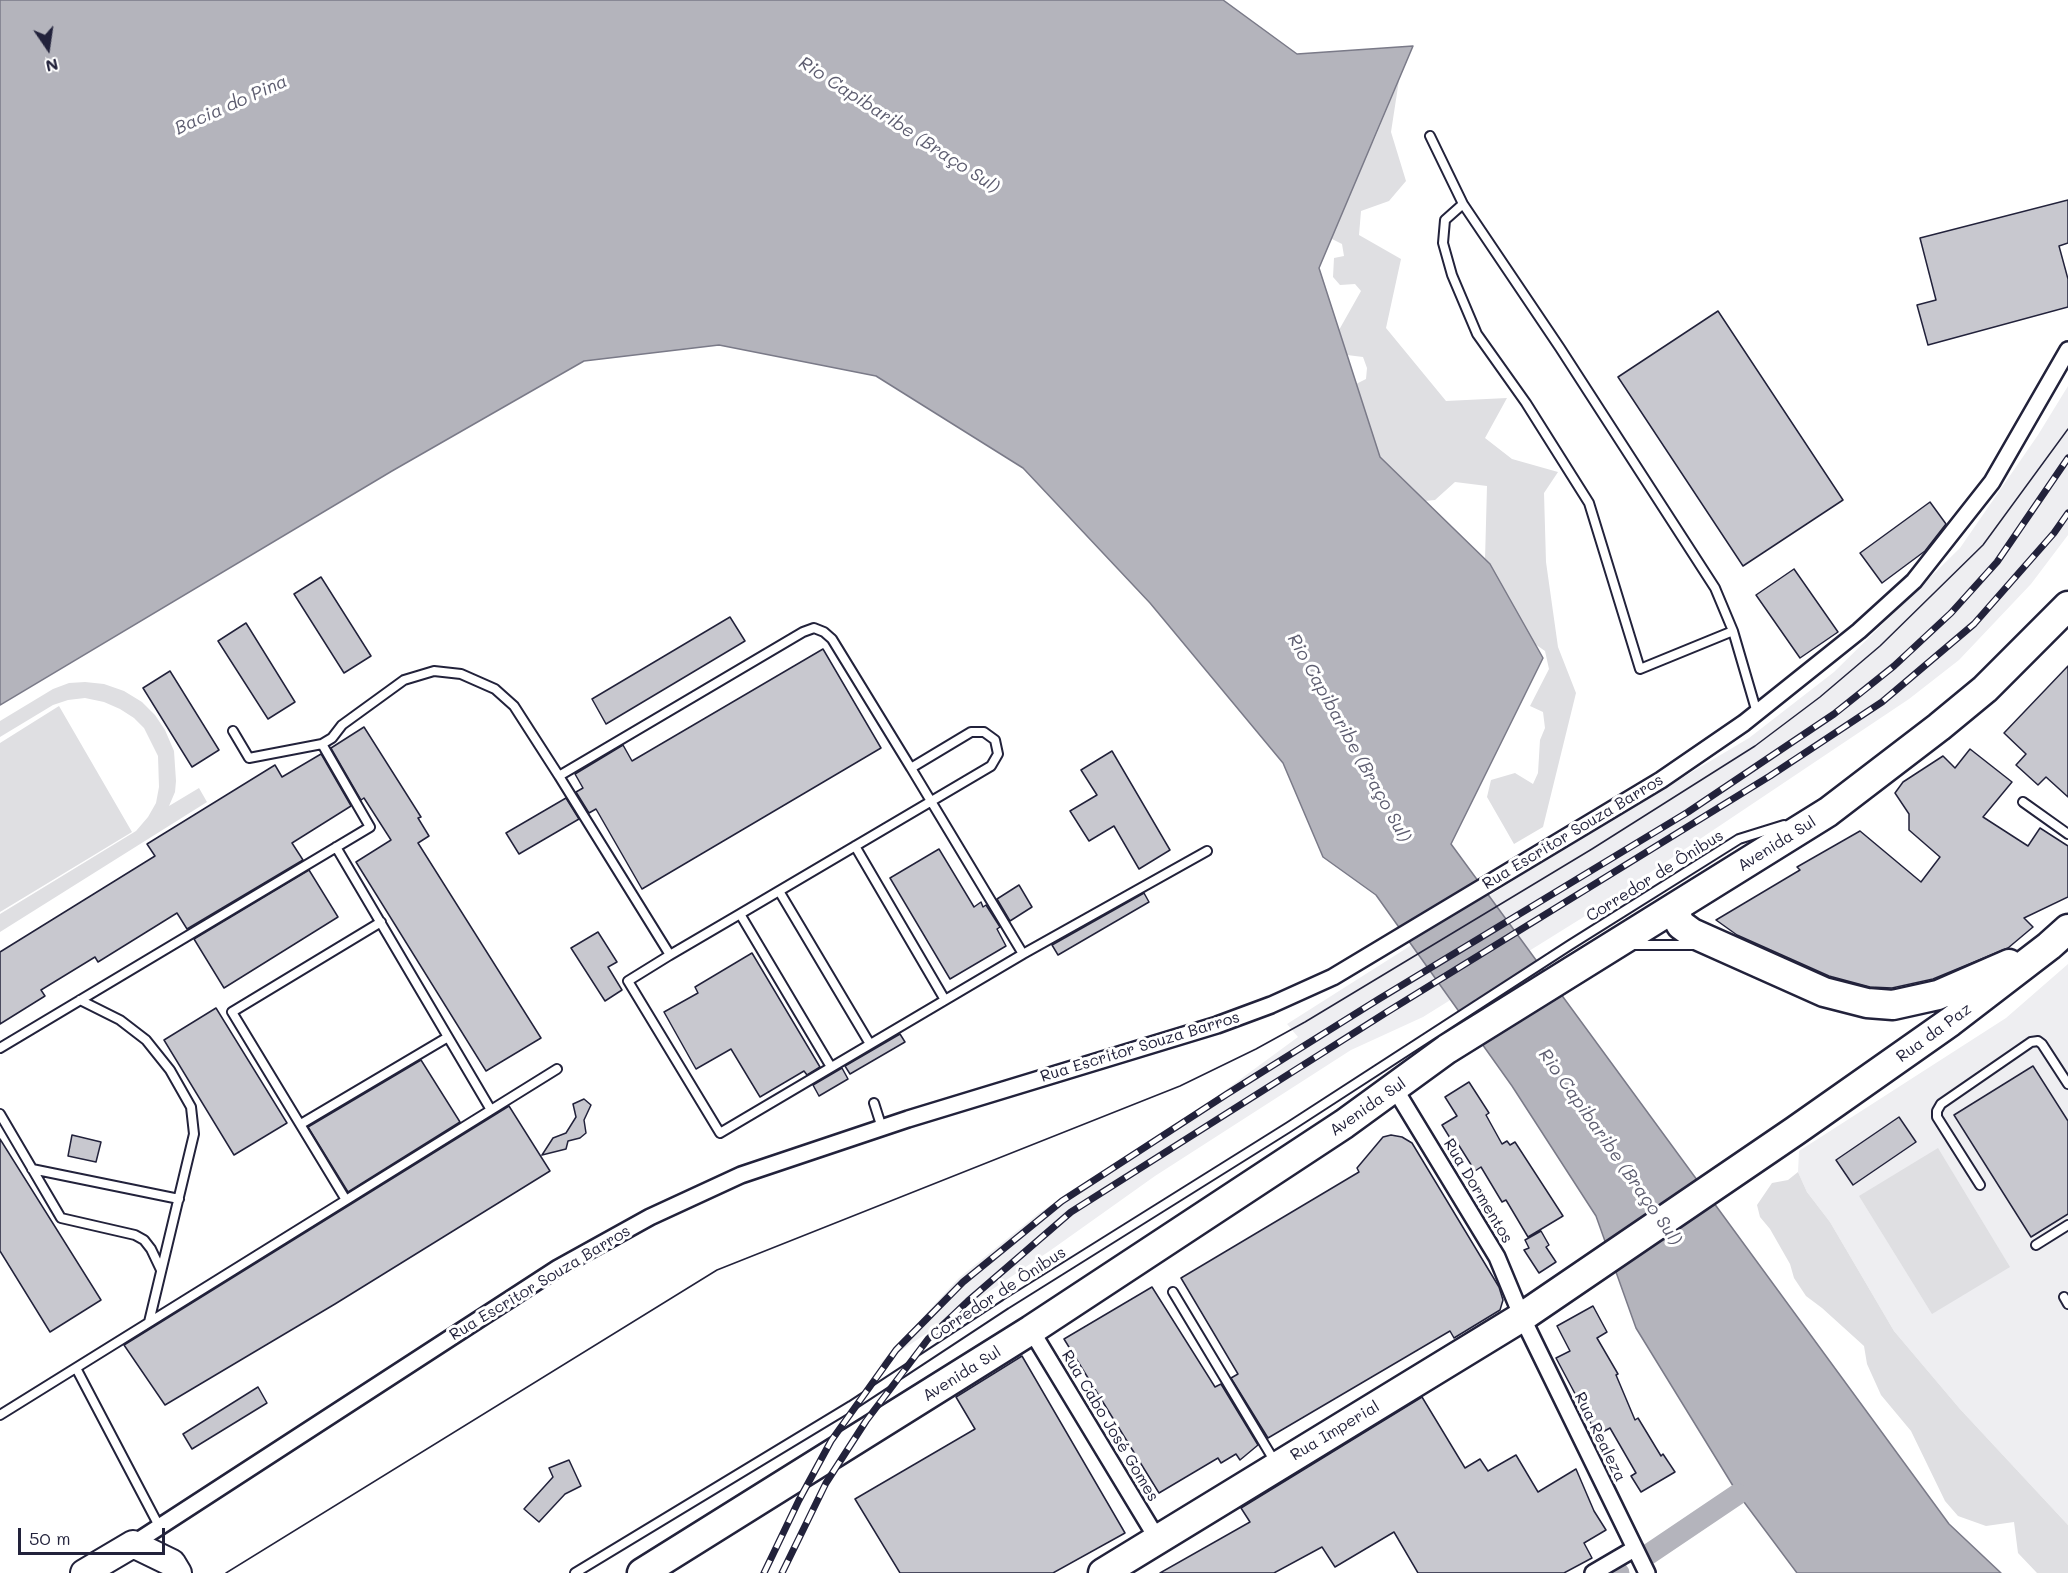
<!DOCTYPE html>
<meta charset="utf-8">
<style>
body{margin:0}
#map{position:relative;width:2068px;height:1573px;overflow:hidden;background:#fff;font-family:Mali,sans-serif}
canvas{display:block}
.north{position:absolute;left:18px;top:18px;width:60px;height:60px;-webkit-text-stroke:4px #fff;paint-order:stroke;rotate:167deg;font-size:16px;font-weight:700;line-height:24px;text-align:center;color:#22223b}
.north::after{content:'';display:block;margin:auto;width:21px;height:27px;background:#22223b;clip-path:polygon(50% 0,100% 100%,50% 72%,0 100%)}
.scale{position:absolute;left:18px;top:1528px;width:147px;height:27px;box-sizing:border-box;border:3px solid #22223b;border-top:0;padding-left:8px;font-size:18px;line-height:21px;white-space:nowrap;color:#22223b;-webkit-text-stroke:4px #fff;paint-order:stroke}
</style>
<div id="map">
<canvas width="2068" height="1573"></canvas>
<div class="north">N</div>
<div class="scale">50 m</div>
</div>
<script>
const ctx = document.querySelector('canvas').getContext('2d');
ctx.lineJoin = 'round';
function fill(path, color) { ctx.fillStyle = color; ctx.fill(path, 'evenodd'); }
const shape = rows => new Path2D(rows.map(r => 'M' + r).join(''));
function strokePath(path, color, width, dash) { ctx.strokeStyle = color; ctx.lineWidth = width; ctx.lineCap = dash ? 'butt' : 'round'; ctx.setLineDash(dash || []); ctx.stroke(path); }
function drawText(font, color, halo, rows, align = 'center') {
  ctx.font = font + ' Mali,sans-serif'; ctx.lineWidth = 6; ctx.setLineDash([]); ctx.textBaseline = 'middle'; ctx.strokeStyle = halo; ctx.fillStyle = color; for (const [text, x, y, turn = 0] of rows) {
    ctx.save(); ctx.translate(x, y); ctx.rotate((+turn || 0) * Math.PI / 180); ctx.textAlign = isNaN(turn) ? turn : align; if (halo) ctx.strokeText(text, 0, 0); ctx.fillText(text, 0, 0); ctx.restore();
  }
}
const built = shape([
 [2068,386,2068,535,2031,584,1959,660,1909,699,1582,918,1423,1017,1351,1050,1155,1176,1051,1250,878,1366,959,1278,1039,1213,1212,1100,1298,1037,1287,1024,1566,847,1749,738,1834,672,1960,548,2038,435],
 [2068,964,2068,1525,1960,1409,1894,1331,1830,1222,1807,1192,1798,1172,1799,1151,2006,1018]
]);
const green = shape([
 [1399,80,1391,132,1406,181,1389,201,1361,211,1359,235,1401,259,1386,328,1446,401,1507,398,1485,438,1512,459,1558,472,1544,493,1546,562,1558,647,1576,693,1543,827,1514,844,1487,797,1491,780,1515,773,1533,784,1538,773,1540,740,1545,728,1543,712,1530,706,1549,669,1545,651,1535,644,1520,618,1478,571,1485,560,1487,486,1455,482,1435,500,1425,501,1377,481,1356,384,1366,379,1367,368,1363,357,1347,355,1339,343,1339,330,1361,291,1355,284,1340,285,1333,277,1334,258,1344,256,1342,244,1332,239,1330,228,1375,138],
 [85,682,104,684,124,691,142,702,155,715,165,730,174,751,176,781,175,792,169,806,199,788,207,802,0,932,0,914,136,831,148,817,156,803,159,787,158,756,144,728,134,718,120,709,104,702,85,698,68,700,53,705,0,737,0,721,53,689,69,683],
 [59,706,132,832,0,912,0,743],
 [1938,1148,2010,1267,1932,1314,1859,1196],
 [1798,1172,1807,1192,1830,1222,1894,1331,1960,1409,2068,1525,2068,1573,2037,1573,2018,1553,2014,1522,1986,1526,1958,1516,1945,1501,1911,1431,1881,1395,1867,1364,1864,1346,1822,1308,1806,1296,1794,1278,1790,1264,1770,1229,1760,1217,1757,1205,1772,1183,1788,1180]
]);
const water = shape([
 [0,0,1223,0,1297,54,1413,46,1319,268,1380,457,1490,564,1543,658,1451,844,1949,1524,2001,1573,1797,1573,1738,1494,1636,1328,1596,1216,1512,1086,1376,895,1323,857,1283,763,1150,603,1023,468,876,376,719,345,584,361,392,471,0,705,0,0]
]);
const canal = shape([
 [1649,1554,1738,1494],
 [1618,1573,1619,1573]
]);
const building = shape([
 [2068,200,2068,243,2059,246,2068,279,2068,307,1928,345,1917,305,1936,300,1920,238,2068,200],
 [1718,311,1843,500,1743,566,1618,377,1718,311],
 [1930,502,1946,524,1925,551,1882,583,1860,553,1930,502],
 [1794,569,1838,632,1800,658,1756,595,1794,569],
 [321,577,371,656,344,673,294,594,321,577],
 [730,617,745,641,606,724,592,699,730,617],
 [246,623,295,702,268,719,218,641,246,623],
 [823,649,881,748,642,889,596,809,589,813,576,792,583,788,575,774,623,745,632,761,823,649],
 [2068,666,2068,797,2046,777,2038,785,2016,765,2026,754,2004,733,2068,666],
 [170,671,219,750,192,767,143,688,170,671],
 [364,727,421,817,418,818,429,836,418,843,541,1038,486,1071,356,862,391,840,364,798,361,800,331,748,364,727],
 [1970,749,2012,782,1983,817,2028,846,2040,828,2068,846,2068,897,2024,918,2033,927,2008,948,1933,979,1892,988,1870,987,1829,976,1737,935,1716,920,1800,870,1797,867,1860,831,1921,882,1940,857,1909,830,1909,814,1895,793,1903,782,1943,756,1955,768,1970,749],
 [1112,751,1170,850,1139,869,1114,826,1089,841,1070,811,1097,795,1081,770,1112,751],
 [321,754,351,806,292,843,303,860,187,929,177,913,98,962,95,957,41,990,45,996,0,1024,0,952,155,856,147,844,275,765,282,777,321,754],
 [566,798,579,819,519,854,506,833,566,798],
 [939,849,974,907,981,902,983,907,986,905,1000,927,997,929,1006,946,950,979,890,878,939,849],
 [309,870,338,917,224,988,194,939,309,870],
 [1019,885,1032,907,1010,921,997,899,1019,885],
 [1144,893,1149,902,1058,955,1052,945,1144,893],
 [598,932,617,962,608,967,622,990,605,1001,571,948,598,932],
 [752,953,820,1067,807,1075,804,1071,760,1097,731,1049,696,1069,664,1012,698,993,695,987,752,953],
 [216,1008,287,1123,234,1155,164,1040,216,1008],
 [900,1034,905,1042,850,1074,845,1066,900,1034],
 [421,1060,460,1122,348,1192,308,1127,421,1060],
 [2033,1066,2068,1121,2068,1214,2031,1237,1954,1115,2033,1066],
 [842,1068,848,1079,819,1096,813,1085,842,1068],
 [1469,1082,1489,1113,1486,1115,1502,1144,1507,1141,1510,1145,1515,1142,1563,1216,1528,1237,1506,1200,1502,1202,1481,1167,1475,1171,1453,1136,1450,1138,1442,1125,1457,1116,1445,1097,1469,1082],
 [584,1099,591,1105,584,1120,586,1133,580,1138,568,1141,566,1149,542,1155,553,1138,566,1133,576,1117,573,1104,584,1099],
 [509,1106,550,1171,335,1304,165,1405,124,1345,509,1106],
 [1899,1117,1916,1142,1853,1185,1836,1160,1899,1117],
 [72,1135,101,1142,96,1162,68,1156,72,1135],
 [1391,1135,1402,1137,1412,1143,1499,1287,1503,1300,1500,1310,1454,1338,1450,1331,1268,1438,1231,1378,1238,1374,1181,1278,1359,1172,1357,1168,1383,1137,1391,1135],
 [0,1139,101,1300,50,1332,0,1251,0,1139],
 [1541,1231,1549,1245,1546,1247,1556,1262,1539,1273,1524,1250,1529,1248,1525,1240,1541,1231],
 [1152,1287,1215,1387,1221,1384,1258,1445,1240,1460,1236,1454,1221,1463,1218,1458,1159,1493,1064,1339,1152,1287],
 [1593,1306,1607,1332,1597,1338,1618,1374,1616,1375,1635,1420,1638,1418,1661,1456,1663,1454,1675,1472,1641,1492,1631,1476,1636,1473,1610,1428,1597,1435,1556,1358,1570,1351,1557,1326,1593,1306],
 [1022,1356,1125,1533,1053,1573,900,1573,855,1499,975,1429,956,1397,1022,1356],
 [258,1387,267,1403,192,1449,183,1434,258,1387],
 [1422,1397,1465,1468,1480,1459,1488,1471,1516,1455,1538,1492,1576,1469,1594,1511,1606,1530,1584,1543,1592,1558,1564,1573,1418,1573,1394,1532,1335,1567,1322,1547,1274,1573,1160,1573,1250,1522,1241,1508,1422,1397],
 [569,1460,581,1486,565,1494,539,1522,524,1509,553,1477,549,1468,569,1460]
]);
const lane = shape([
 [1430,136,1463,204,1560,348,1715,588,1733,631,1757,713],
 [1463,204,1445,220,1443,243,1452,275,1477,334,1526,403,1589,503,1640,669,1733,631],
 [233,731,249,758,322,744,332,738,342,725,404,680,434,671,461,674,495,689,514,706,559,776],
 [911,768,1023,954],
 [2023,802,2068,834],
 [855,846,945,1000],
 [336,847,491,1110],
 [740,914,779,891],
 [1633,945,1693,945],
 [670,955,628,981,720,1133,1023,954,1207,851],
 [80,1000,120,1020,146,1040,170,1070,191,1107,194,1134,149,1322],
 [0,1048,370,827,322,744],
 [831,1067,740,914,670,955,559,776,803,632,814,628,824,632,832,639,911,768,971,732,984,732,995,740,998,754,991,766,779,891,870,1044],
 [874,1103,882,1128],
 [0,1114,61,1218,135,1235,144,1240,151,1249,161,1270],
 [301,1124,448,1037],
 [32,1169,179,1199],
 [1980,1185,1937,1117,1937,1111,1941,1104,2031,1042,2038,1041,2042,1044,2068,1084],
 [346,1200,232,1012,381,922],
 [2036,1245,2068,1225],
 [1173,1292,1275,1462],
 [2064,1297,2068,1304],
 [76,1368,159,1526],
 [0,1415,557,1069],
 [575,1573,851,1406,1006,1304,1289,1127,1570,945,1739,839,1784,825]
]);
const street = shape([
 [1395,1089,1497,1257,1522,1317,1647,1573],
 [1031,1330,1158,1540],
 [133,1544,558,1268,650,1217,741,1175,908,1119,1217,1025,1271,1005,1333,977,1661,780,1744,723,1859,631,1914,581,1992,482,2068,350],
 [1593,1573,1634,1549]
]);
const primary = shape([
 [84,1573,133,1544,172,1563,178,1573]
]);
const highway = shape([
 [1678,906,1676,916,1681,925,1692,933,1824,992,1867,1003,1893,1005,1938,995,2009,964],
 [642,1573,1031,1330,1344,1124,1447,1049,1828,812,1939,727,1985,689,2068,606],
 [1103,1573,1522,1317,1795,1131,1950,1022,2049,946,2068,929]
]);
const tram = shape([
 [226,1573,717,1270,1180,1086,1256,1049,1305,1022,1592,849,1755,746,1820,697,1880,646,1983,545,2068,429]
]);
const rail = shape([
 [764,1573,799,1500,831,1441,896,1350,963,1282,1062,1201,1227,1094,1379,999,1688,812,1834,714,1894,666,1951,613,1997,562,2068,458],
 [782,1573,826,1483,866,1421,928,1339,968,1301,1071,1212,1387,1012,1770,776,1882,702,1974,624,2054,533,2068,513]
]);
const streetNames = [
 ["Rua Escritor Souza Barros",1573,832,-31],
 ["Avenida Sul",1777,844,-32],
 ["Corredor de Ônibus",1655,876,-32],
 ["Rua da Paz",1934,1033,-36],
 ["Rua Escritor Souza Barros",1140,1047,-17],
 ["Avenida Sul",1368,1107,-35],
 ["Rua Dormentos",1478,1191,59],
 ["Rua Escritor Souza Barros",540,1283,-31],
 ["Corredor de Ônibus",998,1294,-33],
 ["Avenida Sul",962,1374,-32],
 ["Rua Cabo José Gomes",1110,1426,59],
 ["Rua Imperial",1335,1431,-31],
 ["Rua Realeza",1600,1437,64]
];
const waterNames = [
 ["Bacia do Pina",231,105,-24],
 ["Rio Capibaribe (Braço Sul)",899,125,33],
 ["Rio Capibaribe (Braço Sul)",1349,738,61],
 ["Rio Capibaribe (Braço Sul)",1610,1147,55]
];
fill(built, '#eeeef1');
fill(green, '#dfdfe2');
fill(water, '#b4b4bc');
strokePath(water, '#7a7a88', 1.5);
strokePath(canal, '#b4b4bc', 21);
fill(building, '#c8c8cf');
strokePath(building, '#22223b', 1.5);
strokePath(lane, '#22223b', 12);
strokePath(street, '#22223b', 20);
strokePath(primary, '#22223b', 30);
strokePath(highway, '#22223b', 33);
strokePath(lane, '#fff', 8);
strokePath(street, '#fff', 15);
strokePath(primary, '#fff', 26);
strokePath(highway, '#fff', 28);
strokePath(tram, '#22223b', 1.5);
strokePath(rail, '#22223b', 7);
strokePath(rail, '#fff', 4.5, [14]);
drawText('16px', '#22223b', '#fff', streetNames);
drawText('italic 18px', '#5c5c6f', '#fff', waterNames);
</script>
